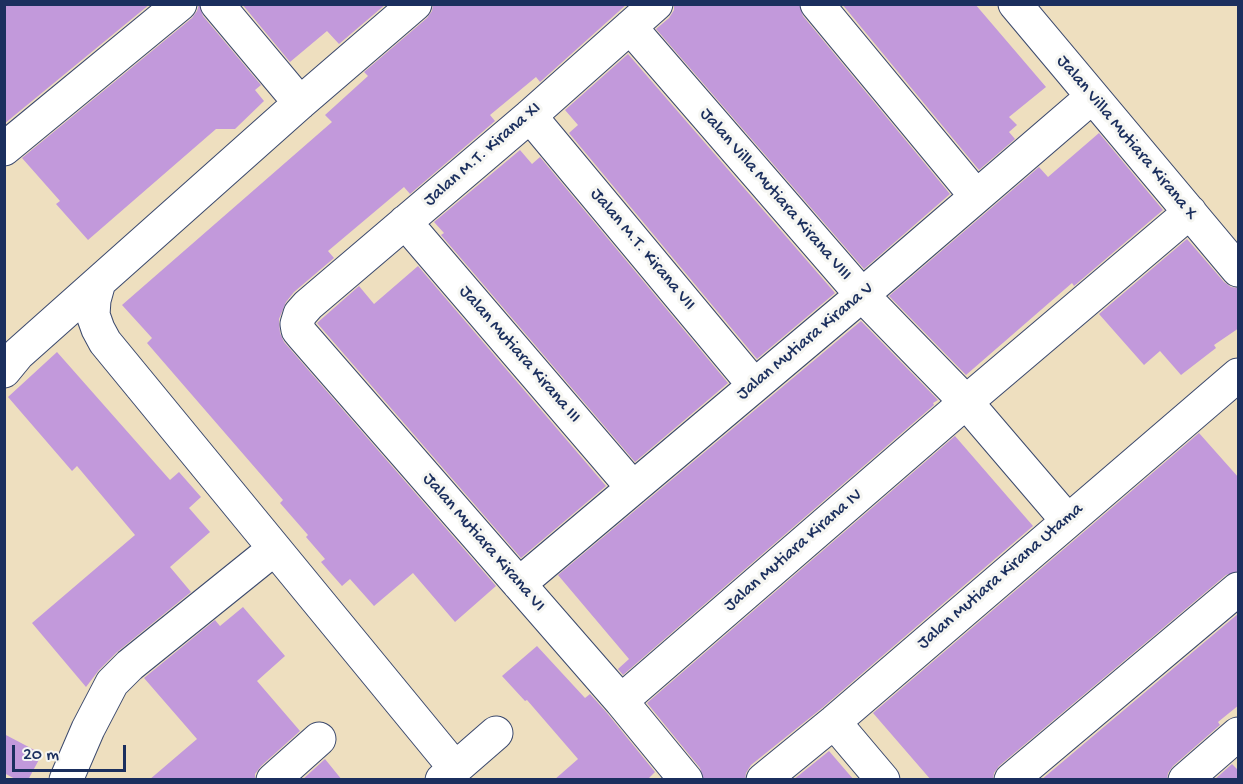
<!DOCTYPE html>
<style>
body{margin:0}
#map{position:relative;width:1243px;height:784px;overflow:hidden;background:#eedfbf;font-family:"Gochi Hand",sans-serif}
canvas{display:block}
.frame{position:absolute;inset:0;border:6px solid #1b2f5e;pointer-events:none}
.scale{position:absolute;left:12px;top:745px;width:114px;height:27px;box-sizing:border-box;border:3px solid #1b2f5e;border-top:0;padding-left:8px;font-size:18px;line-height:21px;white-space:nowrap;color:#1b2f5e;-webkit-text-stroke:4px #f6f6f2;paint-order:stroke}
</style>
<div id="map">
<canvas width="1243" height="784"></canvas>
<div class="frame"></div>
<div class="scale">20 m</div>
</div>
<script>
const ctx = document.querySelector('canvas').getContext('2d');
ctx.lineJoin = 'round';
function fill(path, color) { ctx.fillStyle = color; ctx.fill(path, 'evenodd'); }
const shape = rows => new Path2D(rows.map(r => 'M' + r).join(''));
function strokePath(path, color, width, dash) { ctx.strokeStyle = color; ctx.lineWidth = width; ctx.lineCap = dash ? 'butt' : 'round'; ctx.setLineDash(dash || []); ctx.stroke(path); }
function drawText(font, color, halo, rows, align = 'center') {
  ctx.font = font + ' "Gochi Hand",sans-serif'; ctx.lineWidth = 6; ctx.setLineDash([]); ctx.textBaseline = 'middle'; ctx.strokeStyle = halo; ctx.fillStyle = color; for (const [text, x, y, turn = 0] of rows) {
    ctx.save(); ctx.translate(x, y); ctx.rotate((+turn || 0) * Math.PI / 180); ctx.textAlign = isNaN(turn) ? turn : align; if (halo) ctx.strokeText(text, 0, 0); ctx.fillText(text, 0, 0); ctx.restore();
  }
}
const building = shape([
 [4,4,150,4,4,124],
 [199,4,203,16,261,85,255,90,264,101,235,129,216,129,88,240,56,204,60,201,22,158,192,18,197,11],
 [242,4,386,4,339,44,327,31,290,62],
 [433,4,627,4,540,82,536,77,490,115,495,121,410,194,404,187,328,251,334,258,294,292,286,302,279,319,280,333,284,342,496,586,455,622,413,573,374,606,350,579,342,586,321,562,325,559,306,537,308,535,280,503,283,500,147,343,152,338,122,305,332,122,325,115,368,76,364,72,427,18,432,11],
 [674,4,799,4,803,16,950,194,864,269,656,29,669,18,674,10],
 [842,4,975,4,1046,87,1009,117,1017,125,1009,132,1015,139,979,170],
 [628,54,835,293,757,359,569,133,578,125,565,110],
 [1099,133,1163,210,1074,286,1072,283,966,375,889,296,1039,167,1048,177],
 [520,150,532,164,540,157,728,383,635,462,441,235,444,233,434,222],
 [1187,239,1224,282,1231,287,1239,288,1239,328,1214,345,1216,348,1181,375,1160,351,1144,365,1099,314],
 [418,266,606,486,521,558,317,323,359,286,374,304],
 [861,321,938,400,933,403,934,405,623,675,618,669,629,659,558,575],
 [57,352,170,480,179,472,201,497,189,508,210,532,170,567,191,592,117,652,99,670,86,687,32,623,135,535,77,466,72,471,8,397],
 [1199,433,1239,478,1239,571,1226,575,999,766,994,773,993,780,931,780,873,713],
 [955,436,1033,526,822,708,751,765,746,773,745,780,704,780,700,768,647,703],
 [243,607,285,656,257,681,300,731,261,766,255,774,255,780,149,780,197,739,144,678,215,620,220,626],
 [1239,613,1239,705,1218,722,1220,725,1173,766,1168,773,1167,780,1041,780],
 [537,646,585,698,590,694,607,713,655,772,647,780,554,780,578,759,527,700,525,701,502,676],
 [4,734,42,754,28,780,17,780,4,773],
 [829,751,854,780,793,780],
 [325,759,342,780,302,780],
 [1232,764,1239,771,1239,780,1214,780]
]);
const minor = shape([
 [217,4,300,103],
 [656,4,530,116,308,305,300,314,297,324,298,330,303,336,621,701,686,780],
 [817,4,976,196],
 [1015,4,1238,270],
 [630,27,862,295,966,402,1067,520],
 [530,116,754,385],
 [4,149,180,4],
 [405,222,633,488],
 [99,282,94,300,93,315,98,329,105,342,455,768],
 [4,371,18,354,300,103,415,4],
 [519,584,862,295,1092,97],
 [621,701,966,402,1190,212],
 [834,722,883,780],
 [66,780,88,729,112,683,130,665,274,549],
 [273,780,319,739],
 [442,780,496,733],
 [763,780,834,722,1238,375],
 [1011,780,1238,589],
 [1185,780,1238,734]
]);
const streetNames = [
 ["Jalan Villa Mutiara Kirana X",1126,138,50],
 ["Jalan M.T. Kirana XI",483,155,-41],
 ["Jalan Villa Mutiara Kirana VIII",775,195,49],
 ["Jalan M.T. Kirana VII",642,250,50],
 ["Jalan Mutiara Kirana V",806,342,-40],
 ["Jalan Mutiara Kirana III",519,355,49],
 ["Jalan Mutiara Kirana VI",483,543,49],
 ["Jalan Mutiara Kirana IV",794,551,-41],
 ["Jalan Mutiara Kirana Utama",1001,577,-41]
];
fill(building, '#c299db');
strokePath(minor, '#3b496d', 35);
strokePath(minor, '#fff', 33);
drawText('18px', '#1b2f5e', '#f6f6f2', streetNames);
</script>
